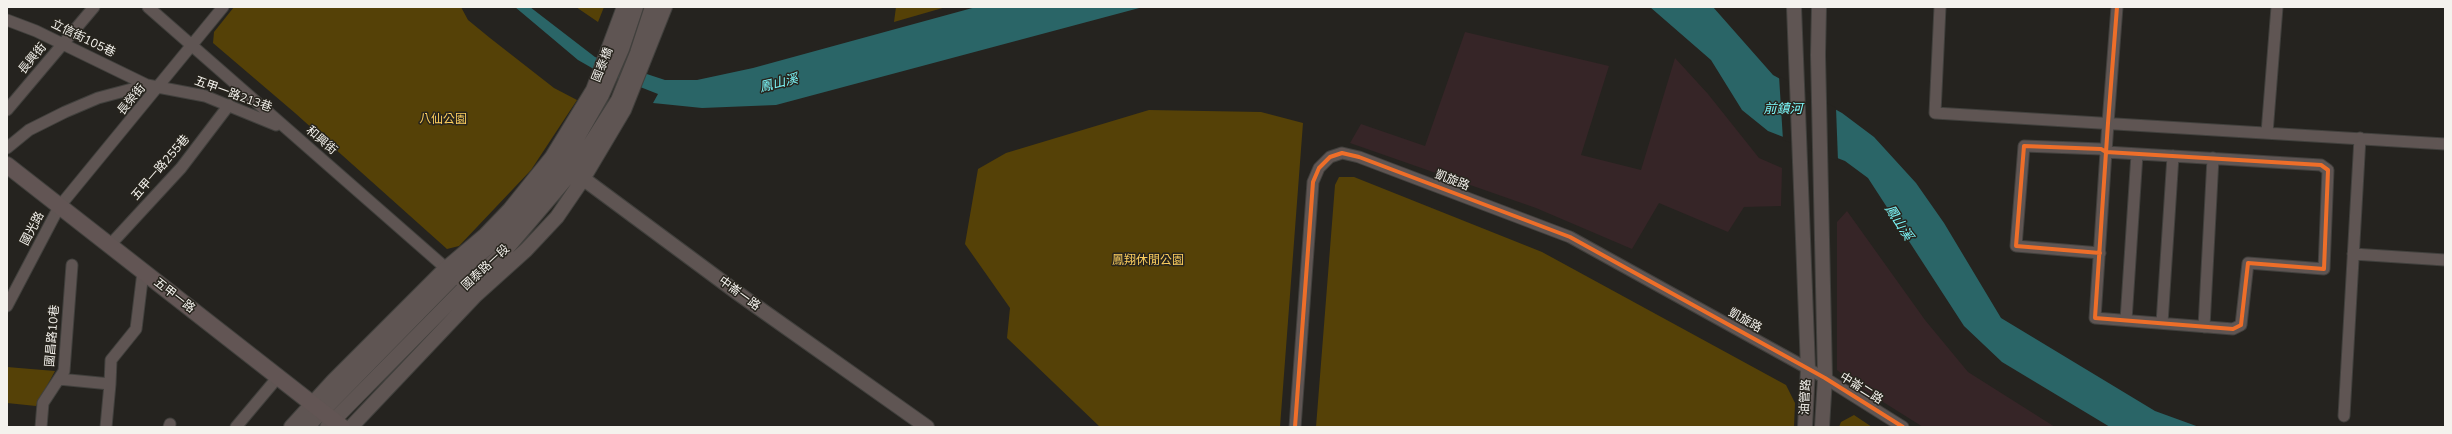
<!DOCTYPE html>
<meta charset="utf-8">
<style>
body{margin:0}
#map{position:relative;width:2452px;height:434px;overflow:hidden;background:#25231f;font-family:"Nunito Sans",sans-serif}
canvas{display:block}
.frame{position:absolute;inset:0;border:8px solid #f4f2ed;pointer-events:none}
</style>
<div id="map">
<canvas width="2452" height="434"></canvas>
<div class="frame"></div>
</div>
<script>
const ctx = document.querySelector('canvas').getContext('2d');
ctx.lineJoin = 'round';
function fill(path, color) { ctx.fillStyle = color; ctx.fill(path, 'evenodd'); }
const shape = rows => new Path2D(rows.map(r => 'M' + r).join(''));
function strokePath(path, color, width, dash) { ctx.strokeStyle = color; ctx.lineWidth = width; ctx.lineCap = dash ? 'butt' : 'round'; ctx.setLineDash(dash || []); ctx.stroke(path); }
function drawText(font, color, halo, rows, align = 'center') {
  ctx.font = font + ' "Nunito Sans","Noto Sans TC",sans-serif'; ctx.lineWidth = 3; ctx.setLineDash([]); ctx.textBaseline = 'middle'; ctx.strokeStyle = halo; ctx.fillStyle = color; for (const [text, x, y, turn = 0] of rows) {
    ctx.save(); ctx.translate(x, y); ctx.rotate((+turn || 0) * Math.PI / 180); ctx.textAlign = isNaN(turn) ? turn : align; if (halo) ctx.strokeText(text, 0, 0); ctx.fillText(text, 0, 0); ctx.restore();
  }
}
const industrial = shape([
 [1465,32,1609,66,1581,155,1641,170,1675,58,1708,94,1759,158,1782,168,1781,206,1744,207,1728,232,1659,203,1632,249,1536,208,1350,143,1361,124,1425,146],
 [1847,211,1925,320,1968,372,2055,427,1923,427,1856,385,1837,370,1837,222]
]);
const green = shape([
 [234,7,461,7,468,20,490,38,554,88,577,100,531,170,459,246,447,249,295,113,213,43,214,32],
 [576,7,604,7,598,22],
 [896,7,946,7,894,22],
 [1149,110,1261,112,1303,123,1280,427,1100,427,1007,338,1010,308,965,244,978,169,1006,153],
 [1339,177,1354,177,1542,252,1786,385,1795,403,1794,427,1316,427,1335,185],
 [7,367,55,371,36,406,7,403],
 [1854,415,1872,427,1839,427,1841,422]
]);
const water = shape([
 [515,7,530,7,595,57,665,80,697,80,753,68,976,7,1143,7,776,105,702,108,653,103,658,94,592,68,578,60],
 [1650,7,1713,7,1773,75,1842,113,1874,137,1916,183,1944,223,2001,318,2155,411,2199,427,2110,427,2002,362,1964,326,1868,178,1845,161,1768,131,1742,110,1711,60]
]);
const pier = shape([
 [1779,76,1836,108,1838,161,1783,140]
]);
const minor = shape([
 [148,7,472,291],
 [1940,7,1935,113,2445,144],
 [7,20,36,31,147,85],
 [7,110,94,7],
 [2267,133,2277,7],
 [7,148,29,130,65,112,98,98,147,85,205,96,276,125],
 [109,246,181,168,229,105],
 [2100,253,2016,246,2024,146,2101,149,2106,152,2321,165,2328,170,2324,269,2248,263,2241,325,2233,329,2095,318,2106,152,2108,123,2117,7],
 [2353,254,2445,260],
 [7,306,59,207,223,7],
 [2126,320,2137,154],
 [2162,323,2173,156],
 [2204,327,2213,158],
 [59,379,110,384,106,427],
 [110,384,111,360,136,329,143,272],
 [2344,416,2360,138],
 [41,427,43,403,64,371,72,265],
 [169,427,170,424],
 [236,427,278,377],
 [1295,427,1313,182,1319,168,1330,157,1342,153,1359,157,1570,237,1825,378,1903,427]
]);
const tertiary = shape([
 [1794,7,1808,368,1805,427],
 [1819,7,1818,55,1825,378,1822,427],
 [577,174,739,294,927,427],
 [291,427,333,381,446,268,485,235,510,209,552,157,593,90,624,7],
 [307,427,455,276,493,243,562,165,602,95,622,49,636,7],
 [327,427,461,291,504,252,573,171,618,100,637,53,652,7],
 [351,427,476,295,526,250,557,217,583,179,624,110,665,7]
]);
const secondary = shape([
 [7,165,342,427]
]);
const cycleway = shape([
 [2100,253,2016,246,2024,146,2101,149,2106,152,2321,165,2328,170,2324,269,2248,263,2241,325,2233,329,2095,318,2106,152,2108,123,2117,7],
 [1295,427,1313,182,1319,168,1330,157,1342,153,1359,157,1570,237,1825,378,1903,427]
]);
const streetNames = [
 ["立信街105巷",83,39,26],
 ["長興街",33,59,-50],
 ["國泰橋",603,65,-68],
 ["五甲一路213巷",233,95,20],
 ["長榮街",132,100,-50],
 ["和興街",321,141,41],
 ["五甲一路255巷",161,168,-49],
 ["凱旋路",1452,181,21],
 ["國光路",33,229,-62],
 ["國泰路一段",486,268,-43],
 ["中崙一路",739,294,36],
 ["五甲一路",174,296,38],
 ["凱旋路",1745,321,29],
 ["國昌路10巷",53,336,-85],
 ["中崙二路",1861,389,32],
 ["油管路",1806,397,-87]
];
const parkNames = [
 ["八仙公園",443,120],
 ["鳳翔休閒公園",1148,261]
];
const waterNames = [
 ["鳳山溪",779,84,-14],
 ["前鎮河",1783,110],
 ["鳳山溪",1898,223,57]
];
fill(industrial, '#362527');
fill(green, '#554107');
fill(water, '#2a6567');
fill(pier, '#25231f');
strokePath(minor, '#41403d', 13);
strokePath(tertiary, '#41403d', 16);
strokePath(secondary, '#41403d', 18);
strokePath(minor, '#5f5553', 11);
strokePath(tertiary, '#5f5553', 14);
strokePath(secondary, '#625554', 16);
strokePath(cycleway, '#ee6e29', 4);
drawText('12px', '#f4f2ed', '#27241d', streetNames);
drawText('12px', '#fecf5e', '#27241d', parkNames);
drawText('italic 13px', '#7dfbfe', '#27241d', waterNames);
</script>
